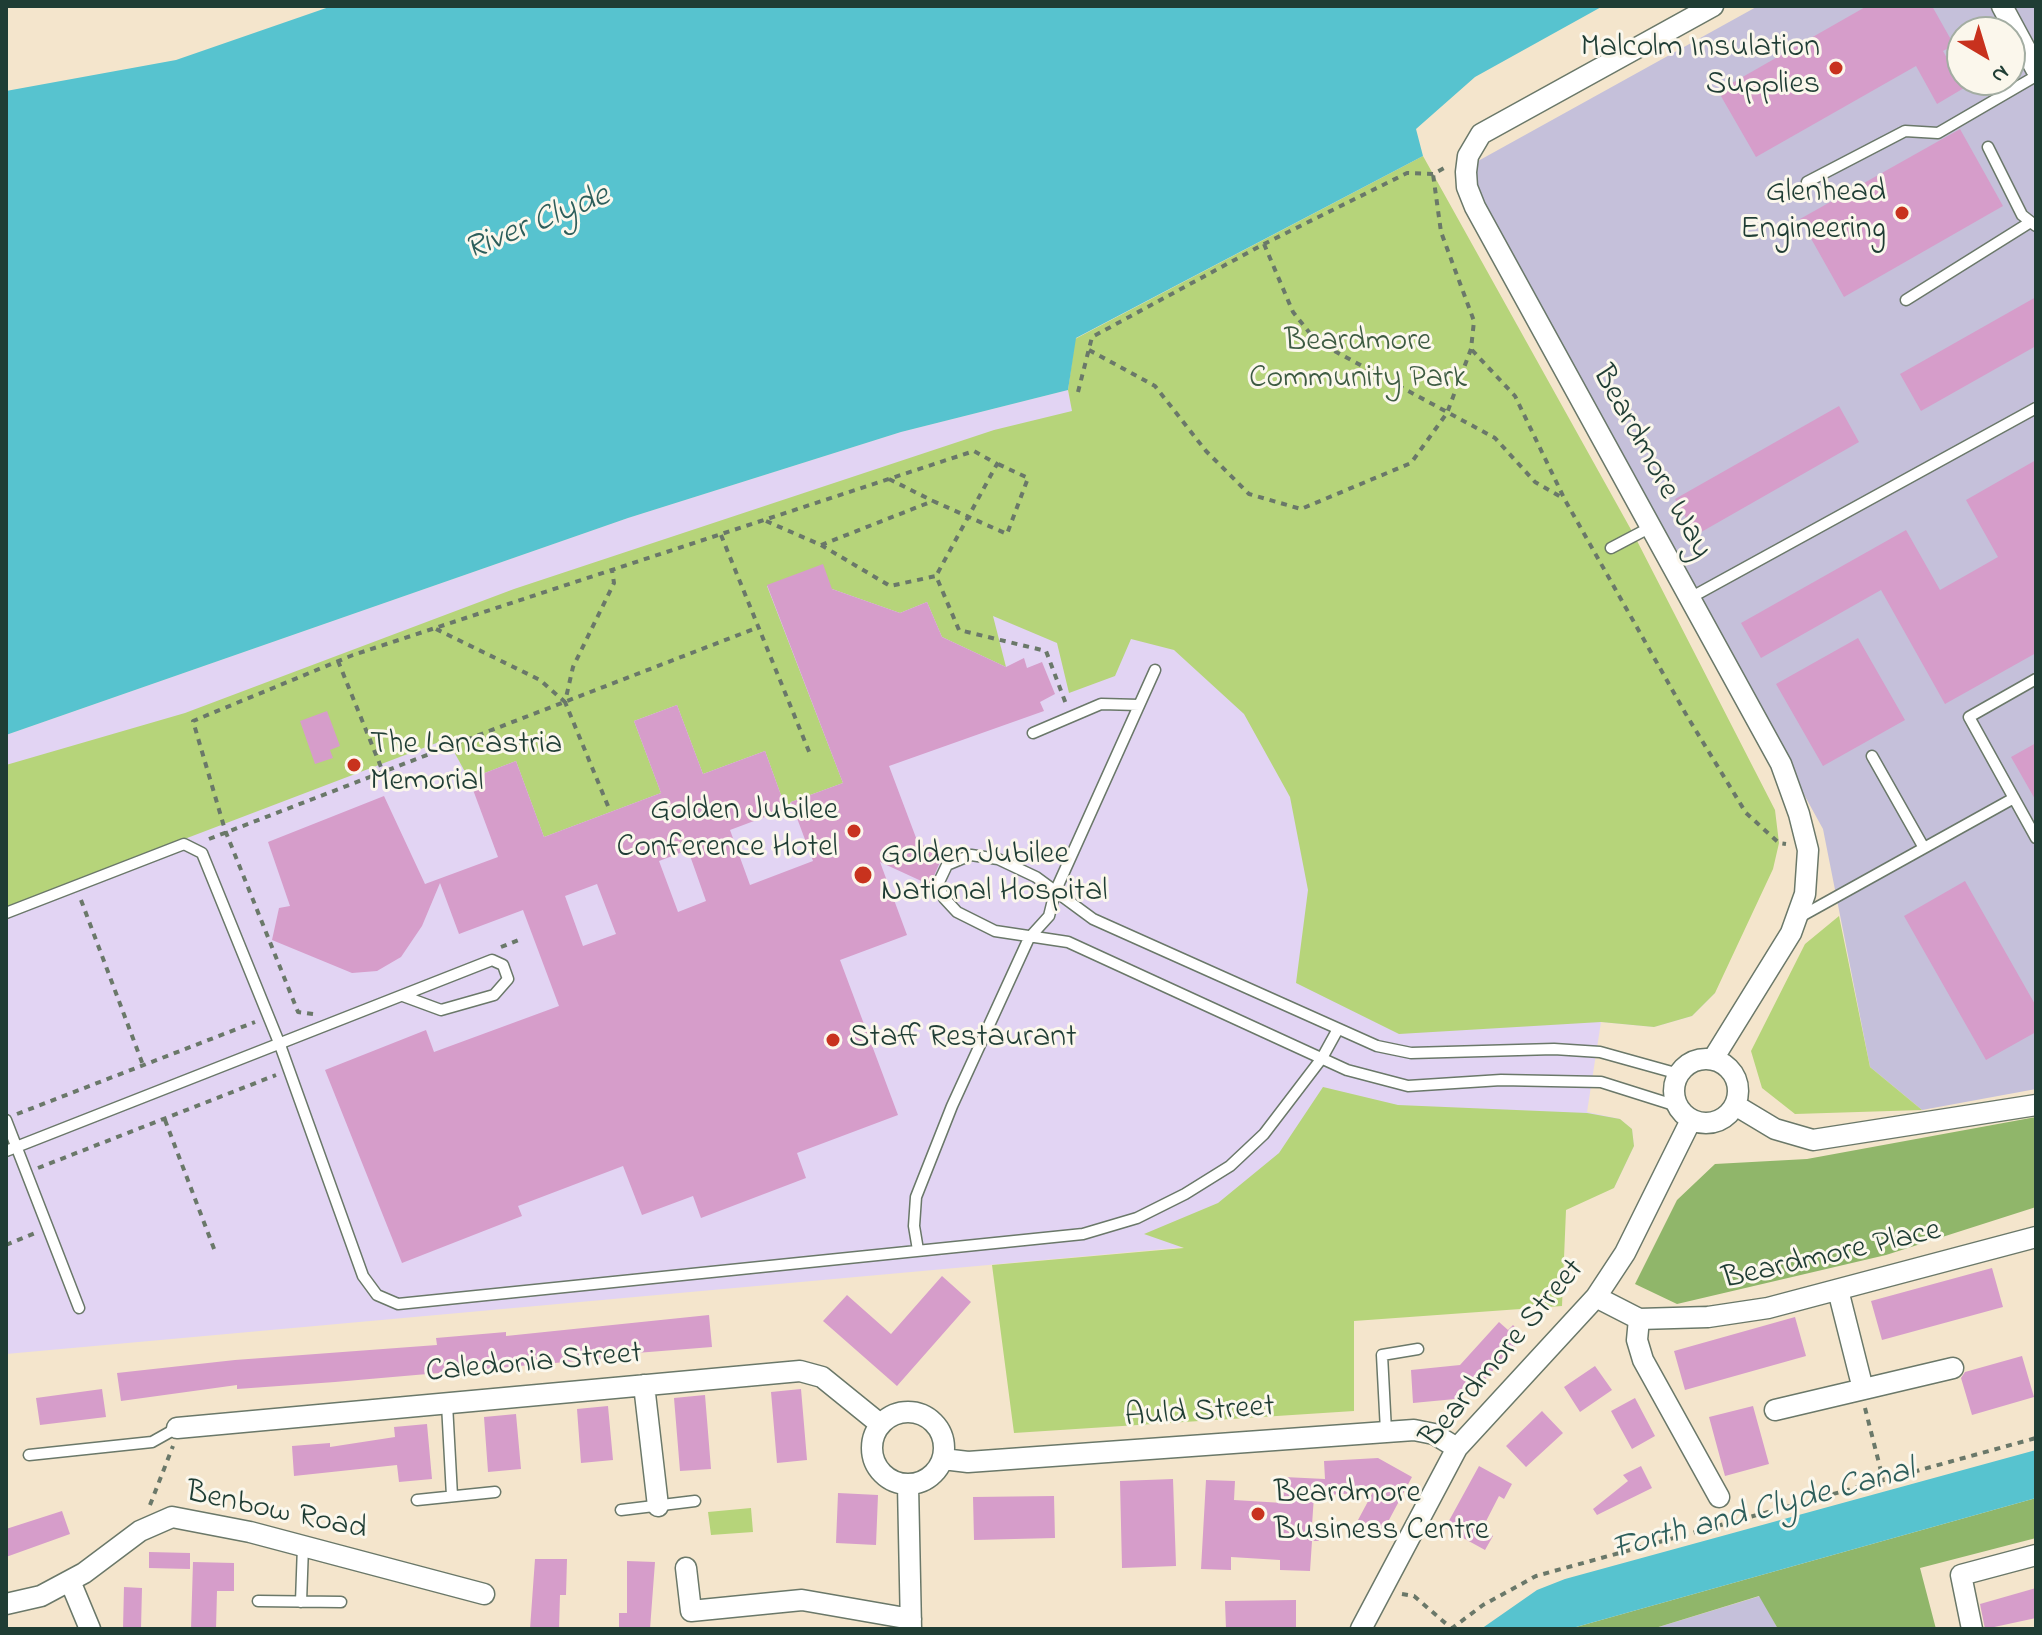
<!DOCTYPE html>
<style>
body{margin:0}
#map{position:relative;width:2042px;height:1635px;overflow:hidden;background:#f4e5cc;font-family:"Indie Flower",sans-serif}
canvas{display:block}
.frame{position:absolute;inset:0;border:8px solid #1f3d34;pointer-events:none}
.north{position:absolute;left:1946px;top:16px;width:80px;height:80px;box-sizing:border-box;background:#fbf7ec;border:2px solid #a3ada2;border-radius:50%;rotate:142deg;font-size:22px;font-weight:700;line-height:32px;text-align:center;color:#1f3d34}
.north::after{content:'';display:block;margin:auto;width:28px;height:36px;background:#c8321e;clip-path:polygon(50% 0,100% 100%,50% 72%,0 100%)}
</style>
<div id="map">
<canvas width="2042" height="1635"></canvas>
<div class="frame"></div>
<div class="north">N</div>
</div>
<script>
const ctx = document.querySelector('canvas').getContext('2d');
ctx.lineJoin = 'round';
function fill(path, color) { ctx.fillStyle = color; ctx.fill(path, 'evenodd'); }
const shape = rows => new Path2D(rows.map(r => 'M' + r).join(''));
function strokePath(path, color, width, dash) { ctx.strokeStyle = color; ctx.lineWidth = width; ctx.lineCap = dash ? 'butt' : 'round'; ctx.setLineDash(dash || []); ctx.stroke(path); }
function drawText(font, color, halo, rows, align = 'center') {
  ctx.font = font + ' "Indie Flower",sans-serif'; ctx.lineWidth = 6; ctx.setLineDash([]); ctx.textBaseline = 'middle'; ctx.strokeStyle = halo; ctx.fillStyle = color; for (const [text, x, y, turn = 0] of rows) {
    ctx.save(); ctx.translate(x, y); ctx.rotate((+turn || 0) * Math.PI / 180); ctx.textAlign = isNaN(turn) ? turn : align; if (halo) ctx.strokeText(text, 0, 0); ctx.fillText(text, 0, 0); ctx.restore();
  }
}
const built = shape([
 [1068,390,1078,433,1715,993,1692,1016,1654,1027,1601,1022,1587,1112,1620,1119,1632,1129,1634,1146,1614,1188,1187,1247,6,1354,6,735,628,518,901,432]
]);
const industrial = shape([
 [1758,6,2036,6,2036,1089,1922,1110,1870,1067,1823,829,1460,171],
 [1962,32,2010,32,2010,80,1962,80],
 [1760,1596,1778,1629,1652,1629]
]);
const green = shape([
 [1423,156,1634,535,1775,810,1779,843,1773,869,1715,993,1692,1016,1654,1027,1601,1022,1399,1034,1296,983,1308,890,1290,797,1244,714,1174,650,1131,639,1115,676,1069,693,1057,643,993,616,1006,667,942,637,927,602,900,613,832,589,767,586,843,783,791,802,786,809,765,751,703,774,677,705,634,721,661,793,544,837,516,761,469,779,447,739,6,907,6,765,185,713,514,589,994,430,1072,411,1068,390,1075,339],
 [1839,916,1870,1067,1922,1110,1795,1114,1762,1088,1751,1051,1805,944],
 [1323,1087,1398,1105,1587,1113,1620,1119,1632,1129,1634,1146,1614,1188,1566,1210,1562,1306,1354,1321,1354,1411,1014,1433,992,1265,1184,1248,1144,1234,1218,1203,1279,1153],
 [751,1508,753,1532,711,1535,708,1512]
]);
const forest = shape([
 [2036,1117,2036,1207,1886,1255,1677,1304,1635,1284,1677,1200,1715,1164,1807,1159],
 [2036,1498,2036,1538,1920,1568,1936,1629,1778,1629,1759,1596,1652,1629,1569,1629]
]);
const water = shape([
 [332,6,1603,6,1475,77,1416,129,1423,156,1076,338,1068,390,901,432,628,518,6,735,6,91,176,60],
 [2036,1450,2036,1498,1569,1629,1481,1629,1537,1590,1565,1579]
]);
const building = shape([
 [1867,6,1932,6,1954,45,1943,51,1964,88,1937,104,1916,66,1756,157,1718,91],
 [1960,129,2003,206,1844,297,1800,219],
 [2036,297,2036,346,1921,411,1900,374],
 [1839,406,1859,442,1696,535,1675,499],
 [2036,460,2036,653,1945,704,1881,590,1761,658,1741,623,1906,530,1940,590,1998,557,1966,500],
 [823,564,832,589,900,613,927,602,942,637,1006,667,1024,658,1027,668,1042,662,1055,694,1040,702,1044,711,889,766,918,843,947,856,940,862,930,885,880,862,907,935,840,960,898,1115,797,1153,806,1178,701,1218,693,1196,642,1215,623,1166,518,1206,522,1216,402,1263,325,1070,426,1030,434,1052,559,1006,523,910,459,934,440,883,422,926,401,957,377,971,352,973,272,940,279,908,290,906,268,842,384,796,425,884,498,857,469,779,516,761,544,837,661,793,634,721,677,705,703,774,765,751,786,809,730,830,750,885,813,861,791,802,843,783,767,585],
 [688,850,706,901,678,912,659,861],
 [597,884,616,934,583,946,565,896],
 [1858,638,1905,720,1823,766,1776,684],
 [327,711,340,746,330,750,333,758,315,764,300,721],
 [2036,743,2036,801,2011,757],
 [1965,881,2036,1006,2036,1032,1986,1060,1904,916],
 [1992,1268,2003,1307,1882,1340,1871,1301],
 [942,1276,971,1302,897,1386,823,1321,847,1295,891,1334],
 [709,1315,712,1347,611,1355,612,1358,335,1382,237,1389,237,1385,121,1401,117,1373,235,1360,437,1345,436,1338,506,1332,506,1336],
 [1795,1317,1806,1356,1685,1390,1674,1351],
 [1499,1322,1508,1330,1513,1325,1524,1336,1480,1385,1474,1379,1455,1399,1413,1403,1411,1370,1460,1365],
 [2022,1356,2034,1397,1972,1415,1961,1378,1965,1372],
 [1595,1366,1612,1390,1580,1412,1564,1387],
 [102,1389,106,1417,40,1425,36,1398],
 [801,1389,807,1460,777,1463,771,1392],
 [705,1395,711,1469,680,1471,674,1398],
 [1635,1398,1655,1436,1632,1449,1611,1411],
 [608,1406,613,1460,581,1463,577,1409],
 [1753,1406,1769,1464,1725,1476,1709,1417],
 [1542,1411,1563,1433,1526,1467,1506,1446],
 [516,1414,521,1469,488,1472,484,1417],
 [427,1424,432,1479,399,1482,397,1465,294,1476,292,1446,330,1443,330,1447,395,1437,394,1427],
 [1378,1458,1412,1477,1382,1533,1358,1520,1373,1492,1314,1496,1312,1525,1320,1526,1319,1541,1312,1541,1310,1571,1280,1570,1280,1560,1231,1557,1231,1570,1201,1569,1206,1480,1235,1481,1234,1500,1283,1503,1284,1477,1325,1479,1324,1461],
 [1479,1466,1512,1484,1504,1499,1499,1496,1482,1529,1493,1536,1485,1550,1445,1528],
 [1641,1466,1652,1488,1597,1515,1593,1509,1628,1481,1623,1475],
 [1173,1479,1176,1566,1122,1568,1120,1481],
 [838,1493,878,1495,876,1545,836,1543],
 [1054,1496,1055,1538,974,1540,973,1497],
 [62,1511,70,1534,6,1557,6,1529],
 [149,1552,190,1553,190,1569,149,1568],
 [535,1559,567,1559,566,1595,560,1595,559,1629,530,1629],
 [627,1561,655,1562,650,1629,619,1629,619,1613,627,1613],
 [193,1562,234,1563,234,1591,217,1591,216,1629,191,1629],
 [124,1587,142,1588,141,1629,123,1629],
 [2036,1588,2036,1618,1985,1629,1980,1604],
 [1296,1600,1296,1629,1226,1629,1225,1601]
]);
const path = shape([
 [1264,244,1293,312,1316,341,1495,438,1535,482,1563,498],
 [1089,350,1155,386,1206,451,1249,494,1301,509,1411,463,1447,413,1471,349,1474,321,1441,232,1433,174],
 [1472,350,1515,396,1565,500,1687,716,1746,813,1779,843,1786,844],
 [1078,392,1092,337,1264,244,1407,173,1433,174,1448,166],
 [889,479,933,501],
 [766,521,821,545,890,586,936,576,959,630,1046,651,1066,704],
 [721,535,810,754],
 [821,545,933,501,1007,534,1028,478,998,464],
 [436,629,540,680,565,702],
 [338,661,383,772],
 [608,806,565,702,573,667,614,583,612,570],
 [209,839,759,627],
 [81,900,143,1065],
 [501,947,521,939],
 [313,1014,298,1012,225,830,193,721,353,655,974,451,997,464,936,576],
 [17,1114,255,1022],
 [165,1120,216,1254],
 [38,1168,276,1075],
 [6,1245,35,1233],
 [1865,1408,1883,1479],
 [150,1505,173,1446],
 [1402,1594,1414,1596,1451,1628],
 [1451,1629,1483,1605,1536,1576,2036,1438]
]);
const service = shape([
 [1988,147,2022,215,2036,226],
 [1807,182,1905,131,1938,133,2036,76],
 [1906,300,2029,223],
 [1611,548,1651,527],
 [1690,598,2036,408],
 [2036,679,1969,717,2036,838],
 [1033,733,1101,704,1139,705],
 [1872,756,1924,848],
 [6,913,184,844,202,853,280,1045,363,1276,377,1295,398,1304,1083,1234,1137,1218,1185,1194,1230,1166,1264,1134,1322,1058,1338,1029],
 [1798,918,2014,798],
 [1677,1106,1601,1082,1501,1080,1408,1086,1347,1070,1068,942,995,931,957,912,944,898,938,884,947,865,971,855,998,859,1036,877,1093,919,1377,1046,1411,1053,1554,1049,1600,1052,1679,1074],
 [6,1120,79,1308],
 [6,1151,492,960,503,965,508,979,494,995,441,1010,403,996],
 [918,1250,914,1226,916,1197,952,1106,1029,938,1049,916,1055,892,1155,670],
 [447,1404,452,1496],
 [1386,1431,1382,1355,1418,1349],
 [29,1455,152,1442,177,1428],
 [417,1500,495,1492],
 [621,1510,695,1501],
 [258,1601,341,1602],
 [301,1602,303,1546]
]);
const minor = shape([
 [2002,6,2036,69],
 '1674 1091a32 32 0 1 1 64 0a32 32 0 1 1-64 0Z',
 [1713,1059,1791,933,1805,894,1808,850,1799,814,1781,764,1475,207,1467,187,1466,172,1468,156,1481,134,1713,6],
 [1735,1105,1775,1129,1813,1140,2036,1105],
 [1838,1290,1863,1389],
 [1596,1297,1639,1319,1637,1340,1643,1360,1719,1497],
 [1639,1319,1708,1317,1768,1308,2036,1237],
 [644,1385,658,1506],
 [1775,1410,1953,1368],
 '872 1448a36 36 0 1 1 72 0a36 36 0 1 1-72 0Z',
 [177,1428,800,1371,822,1377,880,1424],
 [943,1459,968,1462,1414,1430,1434,1434,1457,1448],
 [908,1485,911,1629],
 [686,1568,691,1611,802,1600,911,1619],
 [70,1581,90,1629],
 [6,1604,41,1596,84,1573,140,1531,172,1517,250,1532,484,1594],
 [1361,1629,1457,1448,1596,1297,1625,1253,1691,1120],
 [1972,1629,1961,1575,2036,1555]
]);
const markers = [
 [1836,68,8,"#c8321e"],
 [1902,213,8,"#c8321e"],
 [354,765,8,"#c8321e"],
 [854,831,8,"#c8321e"],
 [863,875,10,"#c8321e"],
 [833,1040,8,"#c8321e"],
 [1258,1514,8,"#c8321e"]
];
const poiNames = [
 ["Malcolm Insulation",1820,50,"right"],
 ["Supplies",1820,87,"right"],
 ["Glenhead",1886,195,"right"],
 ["Engineering",1886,232,"right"],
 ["The Lancastria",370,747],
 ["Memorial",370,784],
 ["Golden Jubilee",838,813,"right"],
 ["Conference Hotel",838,850,"right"],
 ["Golden Jubilee",881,857],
 ["National Hospital",881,894],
 ["Staff Restaurant",849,1040],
 ["Beardmore",1274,1496],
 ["Business Centre",1274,1533]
];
const parkNames = [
 ["Beardmore",1358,344],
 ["Community Park",1358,381]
];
const streetNames = [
 ["Beardmore Way",1650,463,61],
 ["Beardmore Place",1832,1257,-13],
 ["Beardmore Street",1504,1355,-50],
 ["Caledonia Street",534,1365,-5],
 ["Auld Street",1200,1414,-4],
 ["Benbow Road",276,1513,12]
];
const waterNames = [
 ["River Clyde",538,225,-22],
 ["Forth and Clyde Canal",1764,1512,-15]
];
fill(built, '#e2d4f3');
fill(industrial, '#c5c0da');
fill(green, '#b6d47a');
fill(forest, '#90b66a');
fill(water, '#57c3cf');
fill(building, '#d69dca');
strokePath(service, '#6a7869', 13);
strokePath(minor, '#6a7869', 23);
strokePath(path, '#6a7869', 4, [6, 6]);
strokePath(service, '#fff', 10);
strokePath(minor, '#fff', 20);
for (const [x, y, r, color] of markers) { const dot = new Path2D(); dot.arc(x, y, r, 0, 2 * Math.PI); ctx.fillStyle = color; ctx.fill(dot); strokePath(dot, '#fbf7ec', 3); }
drawText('32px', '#1f3d34', '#fbf7ec', poiNames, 'left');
drawText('32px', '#3d5b42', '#fbf7ec', parkNames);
drawText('32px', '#1f3d34', '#fbf7ec', streetNames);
drawText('italic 34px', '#2d5e5b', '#fbf7ec', waterNames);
</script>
